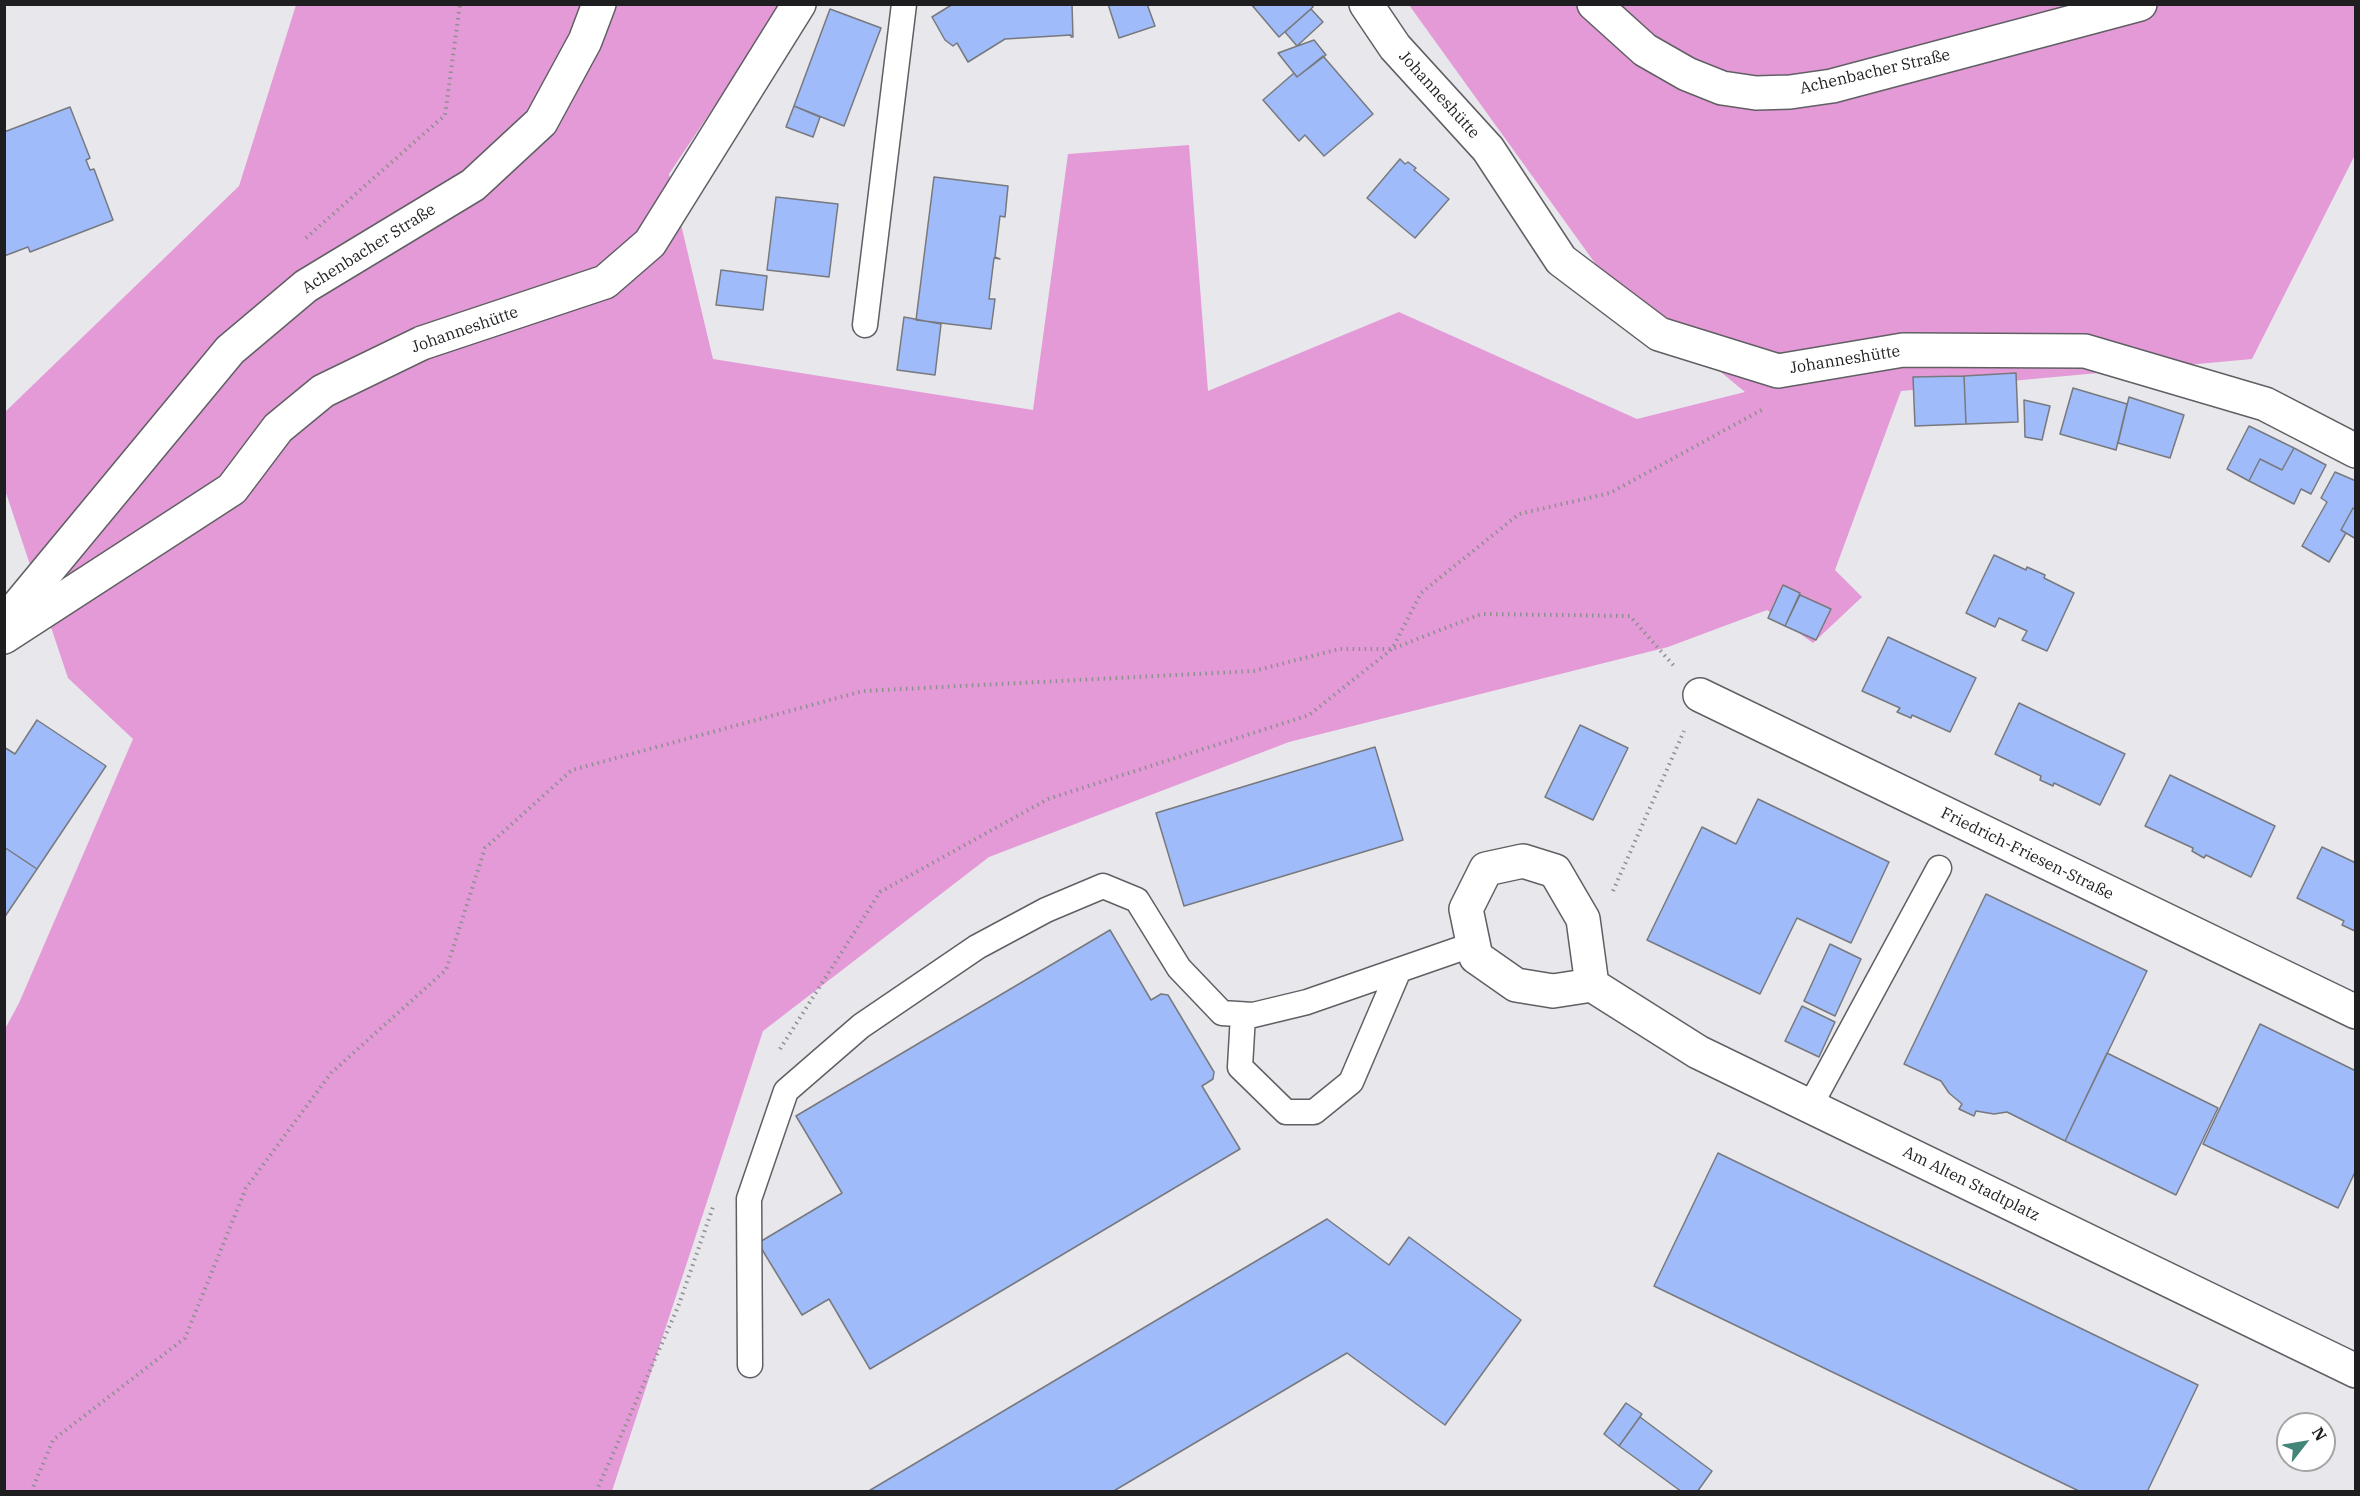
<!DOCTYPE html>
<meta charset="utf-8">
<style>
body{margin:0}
#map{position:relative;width:2360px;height:1496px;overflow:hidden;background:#e7e7ec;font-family:"IBM Plex Serif",serif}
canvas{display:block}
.frame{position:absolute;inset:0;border:6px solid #1e1e20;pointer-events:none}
.north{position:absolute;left:2276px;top:1412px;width:60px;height:60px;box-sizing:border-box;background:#fff;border:2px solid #a5a5a6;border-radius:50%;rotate:59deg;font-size:16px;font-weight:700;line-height:24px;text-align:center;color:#1e1e20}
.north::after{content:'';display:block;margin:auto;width:21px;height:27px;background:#438678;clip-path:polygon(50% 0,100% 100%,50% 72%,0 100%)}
</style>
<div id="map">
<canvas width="2360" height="1496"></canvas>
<div class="frame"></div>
<div class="north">N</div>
</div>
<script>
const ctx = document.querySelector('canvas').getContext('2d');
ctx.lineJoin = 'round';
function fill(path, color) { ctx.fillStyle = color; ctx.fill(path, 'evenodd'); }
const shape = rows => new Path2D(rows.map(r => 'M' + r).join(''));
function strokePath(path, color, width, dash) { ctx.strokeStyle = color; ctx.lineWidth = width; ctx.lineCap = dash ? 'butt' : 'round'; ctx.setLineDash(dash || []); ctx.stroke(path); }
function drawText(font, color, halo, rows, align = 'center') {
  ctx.font = font + ' "IBM Plex Serif",serif'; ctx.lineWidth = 5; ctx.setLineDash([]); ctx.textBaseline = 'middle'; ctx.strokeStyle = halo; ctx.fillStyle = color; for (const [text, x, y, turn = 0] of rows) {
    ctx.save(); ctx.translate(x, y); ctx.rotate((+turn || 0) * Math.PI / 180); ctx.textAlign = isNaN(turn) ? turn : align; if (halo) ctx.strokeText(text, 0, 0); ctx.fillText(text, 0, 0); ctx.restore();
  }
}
const forest = shape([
 [296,5,782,5,669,174,713,359,1033,410,1068,154,1189,145,1208,391,1399,312,1637,419,1745,392,1605,277,1409,5,2355,5,2355,155,2252,359,1901,391,1835,570,1862,597,1813,643,1767,610,1668,647,1289,742,989,857,763,1031,612,1491,5,1492,5,1029,19,1003,133,739,68,678,5,490,5,412,239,186]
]);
const building = shape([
 [953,4,1072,4,1073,37,1071,37,1071,35,1005,39,968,62,957,43,953,46,945,40,932,17,953,4],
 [1108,4,1147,4,1155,26,1119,38,1108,4],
 [1251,4,1311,4,1313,7,1279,37,1251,4],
 [830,9,881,28,844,126,794,106,830,9],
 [1311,9,1323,22,1297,46,1285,32,1311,9],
 [1314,40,1326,55,1297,77,1278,53,1314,40],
 [1323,56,1373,114,1324,156,1305,135,1299,141,1263,100,1294,73,1297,77,1323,56],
 [794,106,820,117,813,137,786,127,794,106],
 [70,107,90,158,86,160,90,170,94,169,113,220,30,252,28,247,4,256,4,132,70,107],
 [1400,159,1405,164,1408,162,1416,168,1414,170,1449,199,1415,238,1367,198,1400,159],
 [934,177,1008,186,1005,217,1000,216,995,257,1000,259,994,258,989,299,995,299,991,329,916,320,934,177],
 [776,197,838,204,829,277,767,270,776,197],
 [721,270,767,276,763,310,716,305,721,270],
 [904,317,941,324,935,375,897,370,904,317],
 [2016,373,2018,422,1966,424,1964,376,2016,373],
 [1964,376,1966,424,1915,426,1913,377,1964,376],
 [2073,388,2127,404,2116,450,2060,434,2073,388],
 [2129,397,2184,415,2170,458,2118,443,2129,397],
 [2024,400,2050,406,2042,440,2025,437,2024,400],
 [2249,426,2294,448,2282,470,2260,459,2249,481,2227,469,2249,426],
 [2294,448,2326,465,2311,494,2301,489,2294,504,2249,481,2260,459,2282,470,2294,448],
 [2335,472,2356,481,2356,510,2353,508,2341,530,2346,533,2329,562,2302,546,2327,502,2321,498,2335,472],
 [2353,508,2356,510,2356,539,2341,530,2353,508],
 [1994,555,2026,570,2027,567,2045,575,2044,578,2074,593,2047,651,2022,640,2027,631,1999,618,1995,627,1966,613,1994,555],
 [1783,585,1800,593,1785,626,1768,618,1783,585],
 [1800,595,1831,609,1816,640,1785,626,1800,595],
 [1888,637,1976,678,1950,732,1912,715,1911,718,1897,712,1900,708,1862,691,1888,637],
 [2019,703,2125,754,2100,805,2054,783,2053,786,2040,780,2041,776,1995,754,2019,703],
 [37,720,106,766,37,869,4,847,4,747,15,754,37,720],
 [1580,725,1628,748,1593,820,1545,797,1580,725],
 [1375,747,1403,840,1184,906,1156,813,1375,747],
 [2170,775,2275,826,2251,877,2206,855,2204,858,2192,851,2193,848,2145,826,2170,775],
 [1758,799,1889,862,1851,943,1797,918,1760,994,1647,940,1702,827,1736,844,1758,799],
 [4,847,37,869,4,918,4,847],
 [2322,847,2356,863,2355,931,2342,925,2344,921,2297,898,2322,847],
 [1986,894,2147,971,2065,1141,2007,1112,1994,1114,1976,1111,1974,1116,1959,1109,1962,1104,1949,1093,1941,1081,1904,1064,1986,894],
 [1110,930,1151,1000,1161,994,1168,995,1214,1072,1213,1079,1202,1086,1240,1149,870,1369,829,1299,802,1315,758,1243,842,1193,796,1116,1110,930],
 [1830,944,1861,959,1835,1016,1804,1001,1830,944],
 [1802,1006,1835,1022,1819,1057,1785,1041,1802,1006],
 [2260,1024,2356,1071,2356,1170,2338,1208,2203,1144,2260,1024],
 [2107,1053,2218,1108,2176,1195,2065,1141,2107,1053],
 [1718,1153,2198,1385,2147,1492,2081,1492,1654,1286,1718,1153],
 [1327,1219,1389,1265,1409,1237,1521,1320,1445,1425,1347,1353,1112,1492,867,1492,1327,1219],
 [1626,1403,1642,1414,1619,1446,1604,1434,1626,1403],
 [1640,1417,1712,1471,1697,1492,1682,1492,1619,1446,1640,1417]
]);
const path = shape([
 [306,238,445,115,460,4],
 [1613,891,1684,731],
 [780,1049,880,892,1048,799,1309,715,1392,649,1421,593,1519,514,1610,493,1765,408],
 [31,1492,53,1440,185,1338,246,1188,331,1073,446,970,485,848,572,770,863,691,1254,671,1339,649,1392,649,1481,614,1630,616,1675,667],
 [596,1492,678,1307,713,1207]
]);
const service = shape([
 [865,325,904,4],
 [1243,1015,1240,1067,1286,1112,1314,1112,1351,1082,1399,970],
 [1810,1106,1939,868],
 [750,1365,749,1199,786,1091,861,1026,977,947,1046,910,1103,886,1137,900,1179,968,1222,1013,1253,1015,1307,1002,1474,944]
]);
const minor = shape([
 [1366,4,1395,47,1488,149,1561,260,1659,334,1778,371,1903,350,2085,351,2265,404,2356,451],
 [4,637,232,489,278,428,323,391,422,343,605,282,650,243,799,4],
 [1700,695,2356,1012],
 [1592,985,1583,919,1555,871,1523,861,1486,869,1466,909,1476,957,1516,985,1553,991,1592,985,1698,1052,2356,1371]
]);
const secondary = shape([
 [1594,4,1645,50,1687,74,1722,88,1756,93,1790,92,1832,86,2140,4],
 [4,623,230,350,306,286,473,185,541,122,585,41,599,4]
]);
const streetNames = [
 ["Achenbacher Straße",1875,72,-13],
 ["Johanneshütte",1439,95,48],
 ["Achenbacher Straße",369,249,-32],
 ["Johanneshütte",465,330,-19],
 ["Johanneshütte",1845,360,-9],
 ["Friedrich-Friesen-Straße",2027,854,26],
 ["Am Alten Stadtplatz",1971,1184,26]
];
fill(forest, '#e49ad7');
fill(building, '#a0bbfa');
strokePath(building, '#77797d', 1.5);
strokePath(service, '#606064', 27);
strokePath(minor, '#606064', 36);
strokePath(secondary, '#606064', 36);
strokePath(path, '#8f8f92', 4, [1.5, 4.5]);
strokePath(service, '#fff', 24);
strokePath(minor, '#fff', 33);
strokePath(secondary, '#fff', 33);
drawText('16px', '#1e1e20', '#fff', streetNames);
</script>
